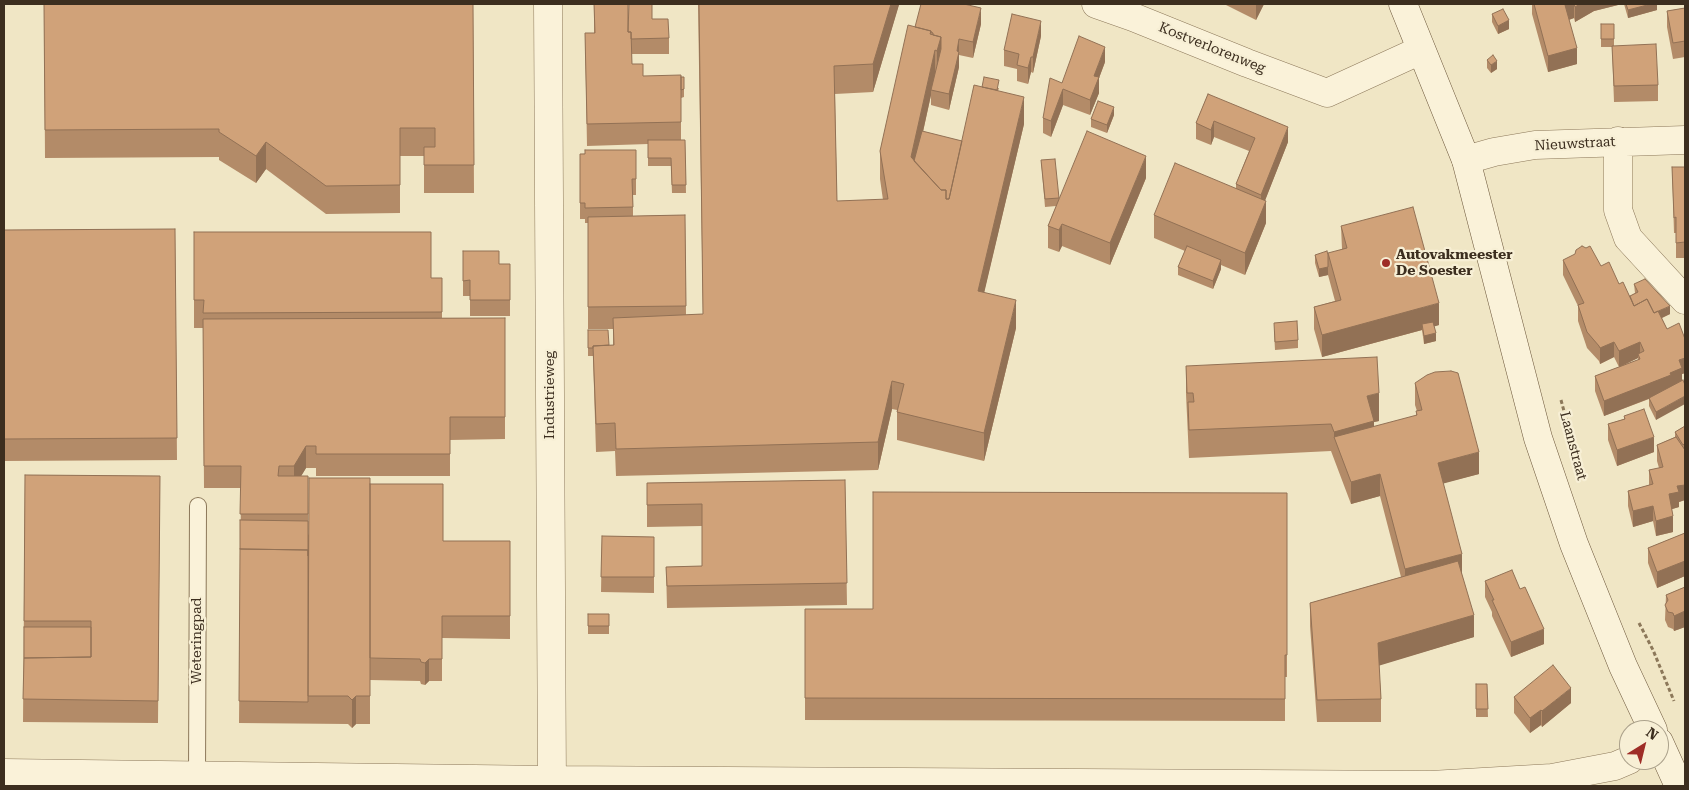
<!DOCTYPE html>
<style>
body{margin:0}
#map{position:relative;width:1689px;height:790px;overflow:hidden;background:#f0e6c5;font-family:"Roboto Serif",serif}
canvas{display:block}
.frame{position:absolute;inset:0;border:5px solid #3c2e1f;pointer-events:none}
.north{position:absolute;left:1619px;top:720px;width:50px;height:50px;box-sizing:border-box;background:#f7efd5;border:1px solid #aca28c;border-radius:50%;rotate:36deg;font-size:14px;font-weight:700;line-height:20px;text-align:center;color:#3c2e1f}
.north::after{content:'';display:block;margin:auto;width:18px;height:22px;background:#9e2d27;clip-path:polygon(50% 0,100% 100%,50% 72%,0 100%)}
</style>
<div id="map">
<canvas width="1689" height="790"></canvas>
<div class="frame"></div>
<div class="north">N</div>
</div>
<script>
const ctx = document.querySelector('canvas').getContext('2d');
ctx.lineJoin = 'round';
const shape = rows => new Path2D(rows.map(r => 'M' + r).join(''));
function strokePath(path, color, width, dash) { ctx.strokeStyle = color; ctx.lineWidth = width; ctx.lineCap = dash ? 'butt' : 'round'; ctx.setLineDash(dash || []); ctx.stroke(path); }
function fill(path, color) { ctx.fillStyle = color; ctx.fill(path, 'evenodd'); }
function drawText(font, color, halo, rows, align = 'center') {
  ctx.font = font + ' "Roboto Serif",serif'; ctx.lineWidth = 4.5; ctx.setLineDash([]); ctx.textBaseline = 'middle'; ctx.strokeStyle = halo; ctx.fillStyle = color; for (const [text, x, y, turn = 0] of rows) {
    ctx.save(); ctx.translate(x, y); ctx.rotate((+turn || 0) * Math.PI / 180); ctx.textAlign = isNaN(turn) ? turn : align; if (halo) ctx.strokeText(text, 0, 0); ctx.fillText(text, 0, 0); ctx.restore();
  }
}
const path = shape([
 [1561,400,1571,437],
 [1639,623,1653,650,1674,701]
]);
const lane = shape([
 [197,776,198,506]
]);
const street = shape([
 [548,4,552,786],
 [1096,4,1133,17,1247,63,1327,93,1421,50],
 [1618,141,1618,210,1628,238,1685,300],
 [1466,160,1494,152,1535,145,1685,140],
 [4,773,552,780,1431,785,1552,778,1615,766,1629,760]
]);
const secondary = shape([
 [1403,4,1466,160,1538,438,1574,544,1623,666,1653,730],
 [1659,742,1679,786]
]);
const wall = shape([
 [44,4,473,4,474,193,424,193,424,156,400,156,400,213,326,214,266,169,256,183,219,160,219,157,45,158],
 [594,4,628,32,652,19,669,38,669,54,632,54,632,64,643,76,684,89,684,97,681,98,681,140,685,140,686,193,672,193,671,166,648,166,648,144,587,146,585,33,594,33],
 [698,4,899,4,873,92,835,94,837,201,883,200,880,179,880,151,915,27,981,24,973,58,959,55,959,67,949,110,931,105,931,95,923,132,962,141,982,87,999,88,998,91,1024,124,984,292,1016,328,984,461,897,440,897,410,892,409,878,470,616,476,615,451,596,452,593,356,588,356,588,330,609,345,613,345,613,329,588,329,588,223,585,223,585,219,580,219,580,154,636,150,636,195,633,195,633,216,685,215,686,315,703,314],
 [1224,4,1264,4,1256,20],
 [1532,4,1622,4,1594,11,1575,22,1574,18,1569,20,1577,64,1548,72,1532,14],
 [1624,4,1657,4,1657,10,1628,18],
 [1685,8,1685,57,1673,59,1667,27,1667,11],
 [1492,14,1509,29,1498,34,1492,22],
 [1601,24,1614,24,1614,46,1658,85,1658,101,1614,102,1612,47,1601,47],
 [1041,36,1033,73,1031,72,1028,84,1017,81,1017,69,1004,66,1004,50],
 [1487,60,1497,69,1491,73,1487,68],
 [1105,62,1099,78,1099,93,1090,115,1063,105,1051,137,1043,133,1043,118,1062,83],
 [1208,94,1288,142,1265,200,1266,223,1245,275,1221,265,1221,269,1213,289,1178,275,1178,267,1185,251,1154,238,1154,215,1236,188,1236,184,1249,151,1214,137,1211,145,1196,139,1196,123],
 [1114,115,1107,133,1091,127,1091,119],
 [1041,160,1059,198,1059,201,1146,178,1110,265,1062,246,1059,252,1048,248,1048,226,1056,206,1045,207],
 [1672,167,1685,167,1685,258,1676,258,1676,233,1674,233],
 [1341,226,1439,325,1434,326,1436,341,1424,344,1422,330,1322,357,1314,329,1314,307,1335,301,1328,275,1319,277,1315,263,1315,255,1328,255,1342,249],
 [175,229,177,460,4,461,4,230],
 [194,232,431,278,442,278,442,318,505,318,505,439,450,440,450,476,316,476,316,468,306,468,301,476,308,476,308,535,370,484,443,541,510,541,510,639,442,638,442,681,429,681,425,685,421,684,420,681,370,680,370,724,356,724,352,728,348,724,239,723,241,488,204,488,203,328,194,328],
 [463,251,499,264,510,264,510,316,470,316,470,296,463,296],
 [1563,260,1601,266,1619,284,1630,296,1635,293,1634,284,1670,314,1662,318,1667,329,1685,339,1685,373,1682,374,1656,420,1649,406,1649,399,1604,416,1595,391,1595,376,1619,367,1614,357,1600,364,1599,361,1587,348,1578,321,1578,306,1563,275],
 [1638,358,1638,360,1624,365],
 [1274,331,1298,340,1298,348,1275,350],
 [1186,366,1379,421,1374,422,1374,427,1416,416,1416,411,1417,411,1415,405,1415,383,1479,474,1443,483,1462,575,1474,637,1379,665,1381,699,1381,722,1317,722,1310,626,1310,603,1401,577,1380,496,1351,504,1331,451,1189,458,1186,394],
 [1624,416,1654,452,1617,466,1608,440,1608,424,1624,419],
 [1685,426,1685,500,1679,502,1679,507,1672,509,1673,532,1656,536,1653,521,1633,527,1628,506,1628,491,1649,485,1649,470,1659,468,1657,461,1657,445,1675,437,1675,432],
 [25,475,160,476,158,723,23,722],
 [845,480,847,605,667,608,666,567,702,566,702,526,647,527,647,483],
 [1287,493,1287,677,1285,677,1285,721,805,720,805,609,873,609],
 [1685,533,1685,576,1657,588,1648,563,1648,548],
 [602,536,654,537,654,593,601,592],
 [1485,581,1544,644,1511,657,1492,616,1492,612,1485,597],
 [1685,587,1685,627,1674,631,1673,629,1668,627,1665,620,1666,595],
 [588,614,609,614,609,634,588,634],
 [1476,684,1487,684,1488,717,1476,717],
 [1514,697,1571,703,1542,727,1541,725,1530,733,1514,713]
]);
const shadedWall = shape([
 [891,4,899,4,899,5,873,92,873,64],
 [1256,4,1264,4,1256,20],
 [1571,4,1574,4,1574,18,1565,21,1565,5],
 [1580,4,1622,4,1594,11,1575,22,1575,7],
 [1651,4,1657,4,1657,10,1628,18,1628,10],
 [981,8,981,24,973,58,973,42],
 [1509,20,1509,29,1498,34,1498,26],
 [1041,21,1041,36,1033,73,1033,57],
 [941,37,941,65,937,78,937,51],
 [959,39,959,67,949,110,949,94],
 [1105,47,1105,62,1099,78,1099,93,1090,115,1090,100,1094,76],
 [1577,48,1577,64,1548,72,1548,56],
 [935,50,935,78,931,90,931,95,914,172,911,157],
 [1031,57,1031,72,1028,84,1028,68],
 [1497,61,1497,69,1491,73,1491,65],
 [1063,89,1063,105,1051,137,1051,121],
 [1024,97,1024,124,978,319,978,291],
 [1114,107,1114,115,1107,133,1107,125],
 [1214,121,1214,137,1211,145,1211,130],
 [1288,127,1288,142,1261,211,1261,195],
 [266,142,266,169,256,183,256,156],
 [1146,156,1146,178,1110,265,1110,243],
 [1266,201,1266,223,1245,275,1245,253],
 [1062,224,1062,246,1059,252,1059,230],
 [1221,260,1221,269,1213,289,1213,281],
 [1328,267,1328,275,1319,277,1319,269],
 [1016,300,1016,328,984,461,984,433],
 [1439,303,1439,325,1423,330,1422,324,1422,330,1322,357,1322,335],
 [1670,306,1670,314,1651,323,1651,315],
 [1436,333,1436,341,1424,344,1424,336],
 [1614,342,1614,357,1600,364,1600,348],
 [1640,342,1640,357,1638,354,1638,358,1619,367,1619,351],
 [1685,358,1685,373,1682,374,1682,384,1671,390,1604,416,1604,401,1670,373,1679,360],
 [892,381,892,409,878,470,878,442],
 [1379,393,1379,421,1374,422,1374,449,1334,437,1334,432,1367,396],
 [1685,396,1685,404,1656,420,1656,412],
 [1654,437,1654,452,1617,466,1617,450],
 [306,446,306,468,294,488,294,466],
 [1479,452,1479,474,1438,485,1438,463],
 [1380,474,1380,496,1351,504,1351,482],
 [1685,485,1685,500,1679,502,1679,507,1669,510,1669,494,1677,486],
 [1653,506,1653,521,1633,527,1633,511],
 [1673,516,1673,532,1656,536,1656,521],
 [1462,554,1462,576,1405,591,1405,569],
 [1685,561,1685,576,1657,588,1657,572],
 [1685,611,1685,627,1674,631,1674,616],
 [1474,615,1474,637,1378,666,1378,643],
 [1544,629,1544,644,1511,657,1511,642],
 [429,659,429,681,425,685,425,663],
 [1571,688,1571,703,1542,727,1542,711],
 [356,696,356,724,352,728,352,700],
 [1541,710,1541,725,1530,733,1530,718]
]);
const building = shape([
 [44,4,473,4,474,165,424,165,424,147,435,147,435,128,400,128,400,185,326,186,266,142,256,156,219,132,219,129,45,130,44,4],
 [594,4,628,4,628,32,631,32,632,64,643,64,643,76,681,75,681,122,587,124,585,33,595,33,594,4],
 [629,4,652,4,652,19,668,19,669,38,631,39,631,32,628,32,629,4],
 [699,4,891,4,873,64,834,66,837,201,888,199,880,151,908,25,931,31,930,34,941,37,937,51,935,50,911,157,941,190,946,190,946,199,949,199,974,85,1024,97,978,291,1016,300,984,433,897,412,904,384,892,381,878,442,616,449,615,423,596,424,593,346,614,345,613,318,703,314,699,4],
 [921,4,964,4,981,8,973,42,959,39,957,51,959,52,949,94,931,90,941,49,941,37,933,35,933,33,931,32,931,31,915,27,921,4],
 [1534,4,1571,4,1565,5,1577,48,1548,56,1534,4],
 [1574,4,1580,4,1575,7,1574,4],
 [1626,4,1651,4,1628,10,1626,4],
 [1685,8,1685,41,1673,43,1667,11,1685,8],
 [1503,9,1509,20,1498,26,1492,14,1503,9],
 [1012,14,1041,21,1033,57,1031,57,1028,68,1017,65,1019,54,1004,50,1012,14],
 [1601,24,1614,24,1614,39,1601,39,1601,24],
 [1079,36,1105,47,1094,76,1099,77,1090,100,1063,89,1051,121,1043,118,1050,78,1062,83,1079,36],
 [1656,44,1658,85,1614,86,1612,46,1656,44],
 [1493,55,1497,61,1491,65,1487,60,1493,55],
 [681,77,684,77,684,89,681,90,681,77],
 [984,77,999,80,997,90,982,87,984,77],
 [1208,94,1288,127,1261,195,1236,184,1255,138,1214,121,1211,130,1196,123,1208,94],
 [1098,101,1114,107,1107,125,1091,119,1098,101],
 [922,131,962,141,949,199,946,199,946,190,941,190,914,161,922,131],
 [1087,131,1146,156,1110,243,1062,224,1059,230,1048,226,1087,131],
 [648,140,685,140,686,185,672,185,671,158,648,158,648,140],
 [585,150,636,150,636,179,632,179,633,207,585,208,585,203,580,203,580,154,585,154,585,150],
 [1055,159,1059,198,1045,199,1041,160,1055,159],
 [1175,163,1266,201,1245,253,1154,215,1175,163],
 [1672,167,1685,167,1685,242,1676,243,1676,217,1674,218,1672,167],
 [1413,207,1439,303,1322,335,1314,307,1341,300,1328,253,1347,248,1341,226,1413,207],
 [685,215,686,306,588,307,588,217,685,215],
 [175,229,177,438,4,439,4,230,175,229],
 [194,232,431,232,431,278,442,278,442,312,203,313,204,300,194,300,194,232],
 [1187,246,1221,260,1213,281,1178,267,1187,246],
 [1582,246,1586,248,1590,246,1601,266,1609,262,1619,284,1623,282,1634,306,1647,299,1654,313,1658,311,1667,329,1679,323,1685,339,1685,358,1679,360,1682,368,1670,373,1671,375,1604,401,1595,376,1640,359,1638,354,1644,351,1640,342,1619,351,1614,342,1600,348,1599,346,1587,332,1578,305,1584,303,1563,260,1575,254,1576,250,1582,246],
 [463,251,499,251,499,264,510,264,510,300,470,300,470,280,463,281,463,251],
 [1327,251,1328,255,1328,267,1319,269,1315,255,1327,251],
 [1645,279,1670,306,1654,313,1647,299,1634,306,1630,296,1638,292,1634,284,1645,279],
 [505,318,505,417,450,417,450,454,316,454,316,446,306,446,294,466,279,466,278,476,308,476,308,514,240,514,241,466,204,466,203,319,505,318],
 [1297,321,1298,340,1275,342,1274,323,1297,321],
 [1433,322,1436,333,1424,336,1422,324,1433,322],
 [588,330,608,330,609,345,593,346,593,348,588,348,588,330],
 [1377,357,1379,393,1367,396,1374,421,1334,432,1331,424,1189,430,1188,402,1194,402,1193,393,1187,393,1186,366,1377,357],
 [1451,371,1458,373,1479,452,1438,463,1462,554,1405,569,1380,474,1351,482,1334,437,1417,415,1416,411,1422,410,1415,383,1427,375,1435,372,1451,371],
 [1683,380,1685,385,1685,396,1656,412,1649,398,1683,380],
 [1644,409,1654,437,1617,450,1608,424,1625,419,1624,416,1644,409],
 [1685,426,1685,443,1683,445,1675,432,1685,426],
 [1676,437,1685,450,1685,485,1677,486,1679,492,1669,494,1673,516,1656,521,1653,506,1633,511,1628,491,1653,484,1649,470,1663,467,1657,445,1676,437],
 [25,475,160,476,158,701,23,699,24,658,91,657,91,621,24,621,25,475],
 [309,478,370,478,370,696,356,696,352,700,348,696,308,696,309,478],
 [845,480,847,583,667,586,666,567,702,566,702,504,647,505,647,483,845,480],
 [370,484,443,484,443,541,510,541,510,616,442,616,442,659,429,659,425,663,421,662,420,659,370,658,370,484],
 [873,492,1287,493,1287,655,1285,655,1285,699,805,698,805,609,873,609,873,492],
 [240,520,308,521,308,556,308,550,240,549,240,520],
 [1685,533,1685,561,1657,572,1648,548,1685,533],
 [602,536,654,537,654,577,601,577,602,536],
 [240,549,308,550,308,702,239,701,240,549],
 [1458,561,1474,615,1378,643,1381,699,1317,700,1310,603,1458,561],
 [1512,570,1520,589,1525,587,1544,629,1511,642,1492,600,1494,600,1485,581,1512,570],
 [1685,587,1685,611,1674,616,1673,613,1668,612,1665,605,1668,600,1666,595,1685,587],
 [588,614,609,614,609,626,588,626,588,614],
 [24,627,91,627,91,657,24,658,24,627],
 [1553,665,1571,688,1542,711,1541,710,1530,718,1514,697,1553,665],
 [1476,684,1487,684,1488,709,1476,709,1476,684]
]);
const markers = [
 [1386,263,5,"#9e2d27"]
];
const streetNames = [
 ["Kostverlorenweg",1212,48,22],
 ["Nieuwstraat",1575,144,-3],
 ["Industrieweg",550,395,-90],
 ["Laanstraat",1573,446,75],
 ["Weteringpad",197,641,-90]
];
const poiNames = [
 ["Autovakmeester",1396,255],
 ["De Soester",1396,271]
];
strokePath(lane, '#8c785a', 18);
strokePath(street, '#8c785a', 29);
strokePath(secondary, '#6e593d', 29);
strokePath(path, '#8c785a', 3, [4, 2.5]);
strokePath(lane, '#faf2d9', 16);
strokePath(street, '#faf2d9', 28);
strokePath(secondary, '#faf2d9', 28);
fill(wall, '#b38b68');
fill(shadedWall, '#927155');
fill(building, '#d0a279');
strokePath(building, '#927155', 1);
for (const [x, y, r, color] of markers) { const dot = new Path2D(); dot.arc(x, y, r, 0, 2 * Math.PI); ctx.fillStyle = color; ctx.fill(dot); strokePath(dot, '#f7efd5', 2); }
drawText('14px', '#3c2e1f', '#f7efd5', streetNames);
drawText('bold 14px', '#3c2e1f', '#f7efd5', poiNames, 'left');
</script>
